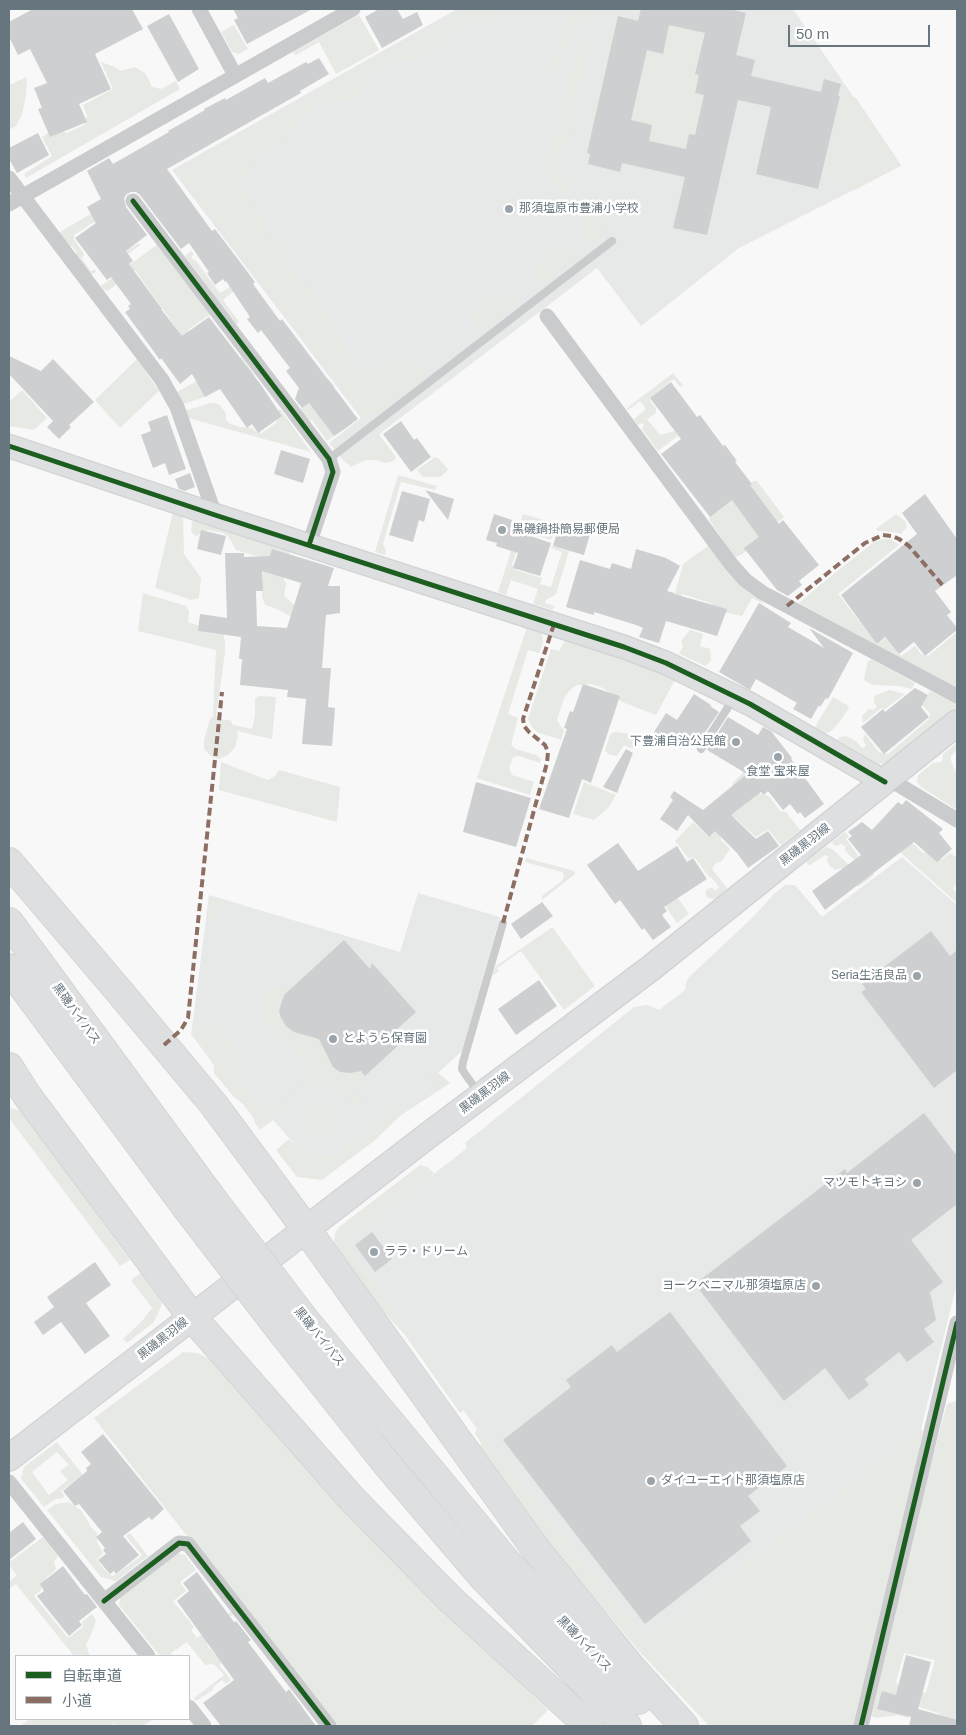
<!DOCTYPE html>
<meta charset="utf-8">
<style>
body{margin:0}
#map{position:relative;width:966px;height:1735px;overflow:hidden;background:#f8f8f8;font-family:Arial,"Noto Sans JP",sans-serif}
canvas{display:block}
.frame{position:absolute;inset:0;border:10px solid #67757e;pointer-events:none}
.legend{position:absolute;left:15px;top:1655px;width:175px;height:65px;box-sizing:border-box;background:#fff;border:1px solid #c2c8cb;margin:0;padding:6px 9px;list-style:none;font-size:15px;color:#67757e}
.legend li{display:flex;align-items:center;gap:10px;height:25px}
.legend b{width:25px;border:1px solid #c2c8cb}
.scale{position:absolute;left:788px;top:25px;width:142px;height:22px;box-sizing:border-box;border:2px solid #67757e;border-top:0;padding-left:6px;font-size:15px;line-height:18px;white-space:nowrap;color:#67757e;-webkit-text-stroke:4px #fff;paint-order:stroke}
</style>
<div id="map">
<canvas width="966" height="1735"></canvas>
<div class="frame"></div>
<ul class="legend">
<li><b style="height:6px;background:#1b5e20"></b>自転車道</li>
<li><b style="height:6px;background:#8d6e63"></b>小道</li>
</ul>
<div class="scale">50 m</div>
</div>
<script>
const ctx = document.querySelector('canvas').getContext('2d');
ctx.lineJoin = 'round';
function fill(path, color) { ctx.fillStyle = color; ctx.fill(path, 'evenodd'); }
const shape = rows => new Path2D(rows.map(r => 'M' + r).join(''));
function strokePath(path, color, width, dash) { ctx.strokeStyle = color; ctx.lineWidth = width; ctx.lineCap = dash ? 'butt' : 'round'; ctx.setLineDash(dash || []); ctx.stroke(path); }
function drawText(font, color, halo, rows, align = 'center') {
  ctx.font = font + ' Arial,"Noto Sans JP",sans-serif'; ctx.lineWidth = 5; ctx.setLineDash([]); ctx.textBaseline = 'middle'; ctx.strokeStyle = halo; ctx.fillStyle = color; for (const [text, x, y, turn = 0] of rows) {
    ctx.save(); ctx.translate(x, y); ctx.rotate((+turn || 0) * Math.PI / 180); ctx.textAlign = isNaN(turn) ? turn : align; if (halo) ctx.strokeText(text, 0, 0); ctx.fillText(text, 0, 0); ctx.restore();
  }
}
const built = shape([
 [457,9,793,9,901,166,739,248,641,326,597,268,344,461,329,443,361,418,172,170],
 [902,857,957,905,957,1283,921,1429,646,1640,477,1429,350,1250,353,1237,467,1148,465,1143,634,1007,647,1005,659,1010,685,990,686,983,689,977,751,919,774,894,785,885,795,885,822,917],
 [418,893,500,917,462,1051,438,1073,450,1083,401,1115,392,1105,319,1172,192,1028,209,895,400,952]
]);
const green = shape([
 [463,9,505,9,504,12,491,21,475,26,463,26,456,30,448,44,435,53,414,60,399,59,378,70,360,93,345,100,331,101,316,105,280,143,261,155,248,170,242,189,252,206,262,216,263,231,266,236,279,244,289,255,291,271,312,288,318,297,321,309,334,325,354,365,370,370,384,366,395,360,416,363,427,368,427,375,421,382,387,407,377,413,362,415,176,170],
 [578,9,593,12,590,20,581,22,575,27,556,73,550,72,568,13],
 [359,15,379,50,336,74,319,42,296,55,294,54,293,52],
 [652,20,705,33,695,74,699,75,695,93,704,95,695,135,689,134,686,149,649,141,652,125,631,120,647,50],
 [234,25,248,49,239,54,232,52,221,32],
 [612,26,616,27,587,153,590,154,586,171,581,164],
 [590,34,592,38,574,108,582,111,577,131,569,129,558,173,570,182,569,191,563,197,546,176,545,170,568,81,580,43,582,38],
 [101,62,115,67,121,71,135,67,146,74,152,87,161,89,176,81,180,89,26,178,24,174,52,156,42,137,49,132,61,131,67,133,84,125,87,116,83,105,113,89],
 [27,77,26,95,22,115,16,126,9,130,9,85],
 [848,95,856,98,901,165,857,189,850,190,838,185,830,176,827,166,840,105,843,97],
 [116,199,123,250,127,251,139,243,140,245,123,258,94,222,74,235,74,239,84,254,82,259,91,271,95,269,96,272,90,275,74,255,77,253,72,246,68,247,58,233],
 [598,212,606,214,608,228,597,238,588,241,582,237,580,232,585,217],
 [158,244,211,314,189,329,187,334,189,346,135,270,108,291,104,290,101,286],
 [567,246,574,247,577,253,574,259,544,281,537,279,531,273,533,268,542,257,551,251],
 [191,251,194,254,191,258,196,261,220,293,232,286,235,290,223,300,239,322,235,325,185,256],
 [508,294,517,297,517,304,484,329,477,330,472,319,478,305,493,298],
 [241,357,255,375,215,375,205,397,183,404,177,392],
 [137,359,159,391,120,428,95,400],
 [673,373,683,385,680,387,675,380,672,380,649,399,656,409,656,413,647,419,660,435,675,431,679,435,658,451,642,429,644,425,642,423,638,425,634,419,646,409,640,401,628,410,627,408],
 [329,379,335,387,322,396,327,414,321,419,334,436,327,441,312,420,309,421,300,410,312,400,319,385],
 [22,390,47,418,34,430,9,426,9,402],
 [210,403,219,404,226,414,226,420,229,423,239,427,252,428,256,432,262,433,276,423,277,417,275,412,280,409,311,452,188,418,185,411],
 [379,434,396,457,394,461,385,463,376,460,366,460,351,467,344,461],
 [435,457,439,459,448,469,446,472,440,477,423,477,417,470],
 [398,475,437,486,435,490,401,482,383,544,386,551,385,555,375,552],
 [754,481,757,481,784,517,744,553,736,557,732,553,709,520,710,515],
 [175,512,183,515,184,554,201,578,199,598,192,600,155,588,172,516],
 [523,514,557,524,551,540,527,533,522,534,512,565,516,570,542,578,540,584,551,587,562,552,551,548,551,546,569,551,556,594,546,600,545,603,554,606,553,610,533,604,538,589,511,580,506,595,498,592],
 [896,514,905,521,907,527,901,534,893,532,878,531,876,529],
 [195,518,290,548,290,552,283,575,286,584,284,596,298,608,300,621,277,609,265,605,262,596,263,558,236,550,228,536,223,533,207,530,196,536,191,532,192,522],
 [884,539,891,539,899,545,838,594,877,644,885,638,901,656,915,646,922,655,928,656,957,632,957,689,799,603,820,585,874,542],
 [709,545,758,597,764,604,752,598,742,616,728,613,718,614,711,603,682,594,674,612,670,612,683,564],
 [143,593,186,606,189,611,188,622,199,626,198,631,216,634,217,625,222,630,225,642,225,652,216,716,223,720,230,720,233,725,252,729,255,716,255,698,259,696,276,697,272,739,237,731,238,736,235,747,228,755,219,759,212,757,204,749,204,740,210,719,213,716,216,650,138,631],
 [527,627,542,632,543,643,539,653,528,650,508,714,518,718,511,745,516,749,536,755,541,759,540,763,519,756,513,757,509,768,512,775,534,782,530,795,477,778],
 [690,630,703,634,700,646,710,649,711,660,706,666,679,654,683,646,681,641],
 [574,639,676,678,656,715,622,702,603,688,592,684,577,685,571,689,564,698,557,720,564,731,561,740,537,732,531,726,528,719,551,649,559,651,565,640],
 [871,659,915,683,912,689,899,686,873,685,865,681,864,678,868,661],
 [890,690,905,694,885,709,881,708,863,723,862,716,869,709,873,710,877,707,874,702,874,696],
 [930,691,957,704,957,708,893,761,883,764,877,763,838,740,838,738,846,736,856,741,862,748,866,746,863,739,865,734,879,752,888,754,929,719,930,713,922,705],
 [833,697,847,705,849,708,838,724,830,732,825,733,815,727],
 [614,732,633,734,639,741,633,749,624,745,617,756,610,755,605,751,610,735],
 [957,743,957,750,951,756,951,761,957,775,957,810,921,787,917,782,918,775,933,763,942,762,943,754],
 [757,758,752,787,760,794,769,796,780,811,786,812,800,830,781,845,768,829,756,837,735,818,720,834,721,840,730,849,722,861,715,864,712,869,727,888,727,892,720,898,712,899,707,897,705,893,707,889,712,888,716,891,719,887,711,877,709,877,696,859,691,857,689,859,675,841,693,822,708,837,726,821,712,803,719,797,731,814,746,804,732,784],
 [221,762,268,780,276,775,279,770,340,787,337,822,219,790],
 [584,782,616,795,609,807,594,820,573,814],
 [845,832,849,836,846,839,860,858,857,862,845,851,845,846,841,844,835,846,832,842],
 [903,834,922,852,927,853,933,848,942,859,950,853,957,858,957,882,953,889,957,893,957,903,892,845],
 [826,847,832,849,848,864,867,866,874,875,858,887,845,869,841,868,836,870,830,867,827,861,828,856,825,855,810,865,808,865,806,862],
 [526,858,575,871,575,874,542,900,542,896,562,881,564,876,562,872,525,862],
 [644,875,662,875,689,914,677,923],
 [210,898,233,905,223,909,207,925],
 [551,928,553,928,595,986,564,1010,521,951,497,968,499,971,492,976,496,966],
 [294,986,284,995,281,1002,279,1011,281,1018,286,1026,294,1032,319,1039,333,1067,340,1072,350,1073,358,1072,363,1080,353,1089,365,1103,361,1106,357,1106,350,1103,342,1093,333,1088,323,1085,308,1085,297,1092,273,1120,260,1130,255,1123,253,1117,243,1104,233,1096,214,1073,214,1066,211,1061,191,1034,193,1022,218,1029,228,1035,236,1046,239,1054,241,1069,238,1080,264,1110,272,1111,277,1108,300,1084,310,1081,307,1078,300,1056,294,1046,283,1040,271,1031,262,1017,261,1005,266,995,274,989],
 [430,1069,434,1070,450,1083,401,1115,374,1141,322,1180,297,1177,276,1150,289,1139,295,1145,313,1157,321,1158,333,1155,343,1150,392,1105,402,1115,435,1085,425,1074],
 '304 1121a17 17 0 1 1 34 0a17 17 0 1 1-34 0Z',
 [9,1108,19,1110,26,1116,130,1260,120,1266,9,1118],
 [420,1165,427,1167,434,1173,401,1201,353,1237,350,1250,464,1410,460,1413,405,1335,367,1294,334,1246,335,1234,339,1227],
 [142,1272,160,1297,162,1304,154,1322,127,1343,123,1339,142,1321,152,1308,131,1280],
 [183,1352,198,1353,217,1363,410,1577,548,1710,532,1726,337,1726,94,1418],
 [957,1400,957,1726,939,1726,942,1717,938,1713,916,1706,911,1709,908,1718,898,1715,876,1718,871,1716,925,1486,947,1404],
 [904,1653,935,1660,926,1693,900,1688,896,1682],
 [477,1429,646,1640,921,1429,923,1432,856,1726,709,1726,639,1651,535,1527,479,1452,481,1443,475,1433],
 [57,1442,83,1475,61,1491,64,1495,63,1498,56,1499,44,1507,21,1479,24,1467],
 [57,1452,69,1465,60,1471,68,1480,49,1495,32,1472],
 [69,1502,81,1510,91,1527,97,1533,97,1542,103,1553,98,1558,97,1561,108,1573,112,1576,117,1574,142,1555,126,1536,130,1533,148,1556,116,1581,101,1577,47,1510,56,1504],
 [43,1537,58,1556,54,1562,56,1569,46,1578,40,1591,34,1596,68,1638,83,1627,82,1622,92,1614,96,1620,93,1630,86,1645,90,1656,74,1656,16,1584,9,1589,9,1582,17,1575,9,1565,9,1559,11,1561],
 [176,1553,185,1555,196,1570,180,1582,186,1591,173,1601,194,1627,191,1630,197,1638,231,1612,233,1614,206,1636,209,1640,207,1645,217,1657,228,1658,219,1665,231,1680,226,1684,222,1680,213,1687,213,1690,196,1701,194,1698,224,1675,215,1665,211,1664,205,1665,187,1642,171,1653,173,1656,160,1656,119,1605,121,1595],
 [30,1719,154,1719,143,1726,116,1726,113,1724,109,1726,20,1726]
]);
const building = shape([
 [33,9,132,9,143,29,95,54,111,89,79,104,87,122,50,137,38,109,42,108,34,88,47,83,30,49,18,55,9,37,9,22],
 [233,9,312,9,247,44,234,20,238,18],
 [379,9,397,9,403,19,417,12,423,25,382,48,365,17],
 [641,9,730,9,746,13,736,55,755,60,751,76,821,92,824,79,841,84,838,96,840,96,818,189,756,174,771,107,738,100,707,235,673,228,685,177,622,163,620,172,588,164,590,154,587,153,618,16,638,21],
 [669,25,705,33,695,74,699,75,695,93,704,95,695,135,689,134,686,149,649,141,652,125,631,120,647,50,663,54],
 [169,14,199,69,178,82,147,26],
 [319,58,329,74,300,91,301,93,167,169,212,231,215,229,246,270,255,282,253,284,280,321,282,319,358,419,346,428,334,436,309,403,302,408,295,399,299,388,286,371,290,368,261,330,258,333,247,319,250,317,226,281,225,282,223,279,215,285,207,273,209,272,189,243,181,249,140,195,136,192,131,192,127,194,124,198,126,207,147,235,126,251,133,261,129,264,162,309,161,309,182,336,209,317,261,385,282,416,258,433,252,424,247,428,220,389,205,397,192,374,180,384,161,358,160,360,125,312,130,309,128,306,131,304,111,277,107,280,75,238,96,223,87,207,101,199,87,171,109,158,113,164,169,132,168,131,205,110,204,109,225,98,226,100,265,78,268,83,306,62,308,64],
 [38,133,49,155,17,173,9,159,9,148],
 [9,356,41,371,53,359,94,402,69,425,71,427,59,439,47,427,53,421,9,374],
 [671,382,697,417,700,415,723,446,725,445,737,461,735,462,752,484,750,485,779,524,783,520,819,565,799,581,802,585,788,596,777,590,744,548,759,537,732,500,710,517,661,454,681,439,650,398],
 [167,415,186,469,169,475,165,463,153,468,141,435,151,431,148,422],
 [401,421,414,440,417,438,431,457,411,472,383,434],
 [281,450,310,459,303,483,274,474],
 [190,473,195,487,185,491,179,489,175,479],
 [425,490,454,499,448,520],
 [402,491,430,499,424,522,419,520,413,542,389,535],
 [925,494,957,539,957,575,935,591,951,612,947,615,957,628,957,630,925,656,914,642,899,654,885,637,878,643,876,643,841,595,917,534,902,513],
 [494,514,512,520,510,529,551,543,540,576,513,568,518,553,496,546,497,543,486,540],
 [559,525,590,534,584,555,553,546],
 [201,530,226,536,221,555,197,549],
 [272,549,334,568,328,586,340,586,340,613,326,615,322,668,331,668,328,707,335,708,332,746,302,744,306,699,287,697,288,690,240,685,242,659,239,659,241,637,198,631,200,614,227,618,225,553,244,553,244,557,270,556],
 [262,571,301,583,287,628,257,626,256,591,263,591],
 [636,549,666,558,680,566,667,591,674,593,674,594,727,609,717,636,666,621,659,643,639,637,643,628,636,625,594,612,594,615,566,607,580,560,610,569,612,563,631,569],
 [759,603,791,623,788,627,824,648,809,628,853,653,828,699,826,698,820,707,819,705,811,719,793,709,797,703,756,679,750,690,719,672],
 [583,684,620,696,591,783,582,779,569,818,539,809,567,729,564,728,570,711,573,712],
 [915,688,928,695,921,707,929,717,884,754,861,727,883,709,885,712],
 [694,694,711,705,710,706,719,712,697,744,688,739,681,749,654,732,666,713,677,720],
 [728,717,758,735,763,727,771,731,792,758,791,759,824,804,805,818,800,812,798,814,790,804,783,810,768,791,764,795,761,792,731,815,756,839,768,831,779,846,748,868,737,853,715,831,709,837,688,815,677,831,660,819,673,800,670,797,674,791,703,810,747,774,707,750],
 [626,749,633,753,617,793,603,787],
 [476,782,531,798,516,847,463,832],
 [906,800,943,829,939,833,952,849,937,862,914,842,825,910,812,891,861,855,848,839,852,836,848,832,862,822,872,830,898,802,902,805],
 [618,843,638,871,677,846,687,862,693,858,707,879,664,907,667,911,662,915,671,927,653,940,644,928,642,930,620,900,615,904,587,865],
 [542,902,553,916,521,939,511,924],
 [931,931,950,956,957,950,957,1070,934,1088,861,992,866,989,862,984],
 [344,940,370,969,372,963,416,1012,394,1032,403,1041,365,1076,361,1071,350,1073,340,1072,333,1067,319,1039,294,1032,286,1026,281,1018,279,1011,284,995],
 [539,980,557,1006,516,1035,498,1009],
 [924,1113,957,1156,957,1204,911,1240,943,1282,930,1292,936,1320,924,1329,934,1342,907,1362,899,1352,865,1379,869,1385,849,1400,825,1368,784,1401,695,1284,845,1169,847,1173],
 [372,1232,392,1259,375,1272,355,1245],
 [95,1262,111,1285,86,1303,110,1336,85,1354,61,1322,43,1335,34,1322,54,1307,47,1297],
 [670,1312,787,1466,748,1496,760,1511,740,1526,751,1541,645,1624,503,1440,571,1387,566,1380,612,1345,617,1352],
 [103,1434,164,1509,152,1520,149,1517,123,1536,139,1555,116,1574,114,1571,110,1574,98,1560,106,1554,103,1550,105,1548,96,1537,102,1532,79,1504,75,1506,63,1491,87,1471,86,1468,91,1464,81,1452],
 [23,1522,36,1539,9,1560,9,1533],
 [63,1566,85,1595,87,1594,97,1607,79,1621,82,1625,69,1636,37,1596,44,1591,40,1584],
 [197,1572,234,1622,236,1621,251,1640,248,1642,286,1692,289,1689,316,1726,221,1726,203,1703,234,1680,177,1601,189,1591,183,1583],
 [906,1655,931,1662,918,1709,957,1720,957,1726,909,1726,911,1717,877,1709,882,1691,896,1695]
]);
const lane = shape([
 [329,459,612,241],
 [701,749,734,698],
 [479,1093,465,1074,462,1069,463,1062,503,923]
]);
const street = shape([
 [199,9,235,75],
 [9,178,162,380,177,407,215,515],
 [133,201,329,459,333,472,309,545],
 [9,204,353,9],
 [547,316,731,564,745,580,763,593,957,696],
 [889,779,957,820],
 [9,1482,148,1656],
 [104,1601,179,1543,188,1544,329,1726],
 [189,1707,204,1726],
 [861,1726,957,1323]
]);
const secondary = shape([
 [9,446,215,515,624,647,666,663,750,704,885,782]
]);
const primary = shape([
 [9,1458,426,1137,651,968,957,723]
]);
const highway = shape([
 [9,862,118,990,214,1105,306,1229,535,1548,630,1666,684,1726],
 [9,922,208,1193],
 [9,968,186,1207],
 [9,1067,26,1094,192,1317,352,1499,450,1599,589,1726],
 [305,1320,505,1560,638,1700],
 [285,1336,386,1463,481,1575,627,1726]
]);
const highwayBridge = shape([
 [208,1193,305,1320],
 [186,1207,285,1336]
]);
const quiet = shape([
 [787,606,865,543,883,535,892,536,899,539,909,546,944,587],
 [503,923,547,763,548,752,545,745,529,732,524,726,523,719,554,624],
 [164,1045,181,1030,188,1018,222,692]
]);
const cycleway = shape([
 [133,201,329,459,333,472,309,545],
 [9,446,215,515,624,647,666,663,750,704,885,782],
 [104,1601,179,1543,188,1544,329,1726],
 [861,1726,957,1323]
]);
const markers = [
 [509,209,5,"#9aa3a9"],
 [502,530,5,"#9aa3a9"],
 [736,742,5,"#9aa3a9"],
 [778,757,5,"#9aa3a9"],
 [917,976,5,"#9aa3a9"],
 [333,1039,5,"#9aa3a9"],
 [917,1183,5,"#9aa3a9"],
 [374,1252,5,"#9aa3a9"],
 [816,1286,5,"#9aa3a9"],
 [651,1481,5,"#9aa3a9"]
];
const poiNames = [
 ["那須塩原市豊浦小学校",519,209],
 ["黒磯鍋掛簡易郵便局",512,530],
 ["下豊浦自治公民館",726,742,"right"],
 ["食堂 宝来屋",778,772,"center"],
 ["Seria生活良品",907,976,"right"],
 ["とようら保育園",343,1039],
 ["マツモトキヨシ",907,1183,"right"],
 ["ララ・ドリーム",384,1252],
 ["ヨークベニマル那須塩原店",806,1286,"right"],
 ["ダイユーエイト那須塩原店",661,1481]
];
const streetNames = [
 ["黒磯黒羽線",805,845,-38],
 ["黒磯バイパス",76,1014,54],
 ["黒磯黒羽線",485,1093,-37],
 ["黒磯バイパス",319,1337,51],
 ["黒磯黒羽線",163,1339,-38],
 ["黒磯バイパス",584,1644,46]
];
fill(built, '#e7e8e8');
fill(green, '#e7e9e5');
fill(building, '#cecfd0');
strokePath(secondary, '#d3d4d5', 25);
strokePath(primary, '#d3d4d5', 28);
strokePath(highway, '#d4d5d5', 30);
strokePath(lane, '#c9cbcc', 8);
strokePath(street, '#c9cbcc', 15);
strokePath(secondary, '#dedfe0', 22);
strokePath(primary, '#dedfe0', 25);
strokePath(highway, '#dedfe0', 28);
strokePath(highwayBridge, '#d4d5d5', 30, []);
strokePath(highwayBridge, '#dedfe0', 28);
strokePath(quiet, '#8d6e63', 4, [8, 4]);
strokePath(cycleway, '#1b5e20', 5);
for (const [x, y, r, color] of markers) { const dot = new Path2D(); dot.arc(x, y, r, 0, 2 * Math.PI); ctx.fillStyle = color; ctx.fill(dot); strokePath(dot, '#fff', 2); }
drawText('12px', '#67757e', '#fff', poiNames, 'left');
drawText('12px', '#67757e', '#fff', streetNames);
</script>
